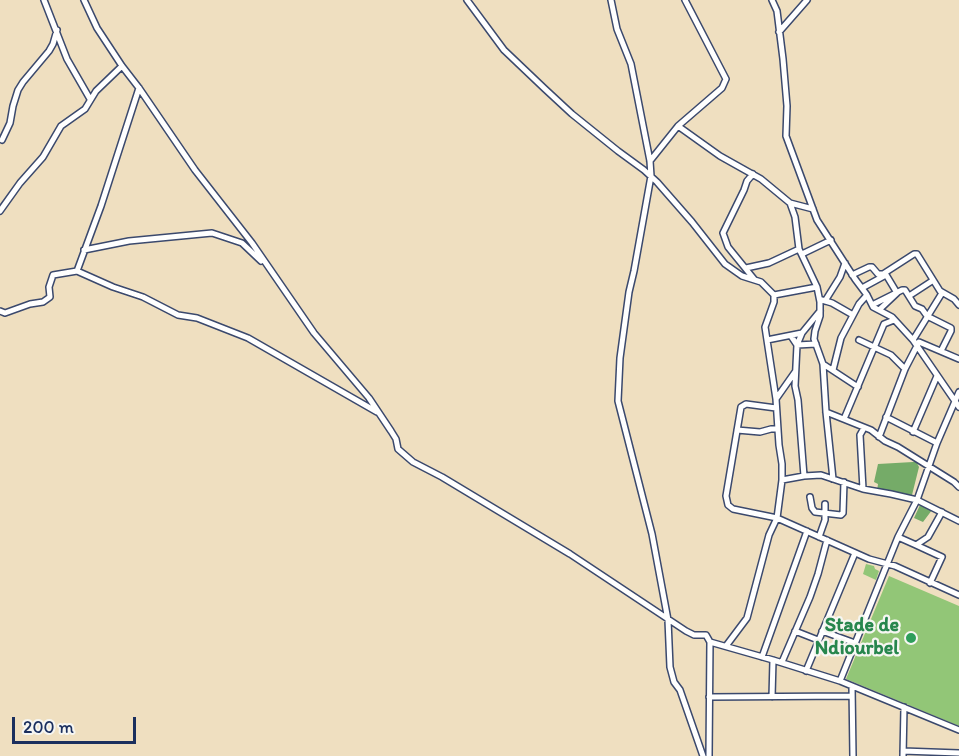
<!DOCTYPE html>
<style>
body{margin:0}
#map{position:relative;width:959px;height:756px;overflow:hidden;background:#efdfc0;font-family:Itim,sans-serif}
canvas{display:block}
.scale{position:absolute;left:12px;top:717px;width:124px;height:27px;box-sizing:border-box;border:3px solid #1b2f5e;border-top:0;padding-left:8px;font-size:18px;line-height:21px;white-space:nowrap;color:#1b2f5e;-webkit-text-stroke:4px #f6f6f2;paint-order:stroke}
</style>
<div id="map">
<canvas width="959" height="756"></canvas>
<div class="scale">200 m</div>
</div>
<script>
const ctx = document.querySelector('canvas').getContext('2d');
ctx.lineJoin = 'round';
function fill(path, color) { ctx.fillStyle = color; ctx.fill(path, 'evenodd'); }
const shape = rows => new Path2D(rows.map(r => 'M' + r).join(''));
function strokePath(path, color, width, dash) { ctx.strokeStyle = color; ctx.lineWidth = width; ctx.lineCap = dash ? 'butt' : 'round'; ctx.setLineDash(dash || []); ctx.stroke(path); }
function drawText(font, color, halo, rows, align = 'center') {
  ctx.font = font + ' Itim,sans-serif'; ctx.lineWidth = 4.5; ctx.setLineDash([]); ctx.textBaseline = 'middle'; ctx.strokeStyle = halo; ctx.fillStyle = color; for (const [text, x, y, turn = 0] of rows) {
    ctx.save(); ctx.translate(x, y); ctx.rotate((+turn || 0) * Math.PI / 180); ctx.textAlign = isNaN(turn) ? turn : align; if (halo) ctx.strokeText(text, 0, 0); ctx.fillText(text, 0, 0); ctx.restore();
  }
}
const green = shape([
 [866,564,874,566,875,569,879,571,876,580,863,574],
 [889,576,959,606,959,726,846,679]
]);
const forest = shape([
 [916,461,919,467,912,495,877,491,878,484,874,482,878,464,913,462],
 [920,505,932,510,923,522,914,518]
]);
const minor = shape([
 [44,0,67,59,90,99],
 [84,0,97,28,122,66,139,88,195,170,252,243,314,333,369,398,391,431,396,439,398,449,413,462,442,477,570,554,686,631,694,635,706,635,710,642,773,660,840,681,959,730],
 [467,0,504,50,545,89,572,114,618,151,644,170,657,182,692,222,725,264,742,276,761,282,774,295,774,302,765,327,776,399],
 [611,0,617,29,631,64,650,161,651,176,634,271,629,292,620,358,618,401,652,534,668,620,670,667,674,682,680,690,703,756],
 [772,0,777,11,783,59,787,106,786,136,817,220,855,279,867,295,873,307,892,317,913,340,959,407],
 [779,32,807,0],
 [678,126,720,156,761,179,790,203,813,209],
 [2,140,10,123,13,106,18,90,23,82,49,51,53,44,57,30],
 [650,161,678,126,722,88,726,79,685,0],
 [753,174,747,181,744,190,723,233,728,247,754,279],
 [790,203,795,217,799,249,817,287,820,302,820,316,815,331,814,339,823,364,826,412,833,479],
 [0,211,20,183,43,157,61,126,85,109,96,91,122,66],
 [84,250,129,241,212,233,242,243,261,261],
 [802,254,831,240],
 [746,268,769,263,799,249],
 [77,271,101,206,139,88],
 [852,275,869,267,872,267,878,274,883,274,914,254,917,254,940,291,954,299,959,305],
 [862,288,884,276],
 [774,295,817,287],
 [909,296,932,281],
 [822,300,832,303,853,315],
 [825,301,840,277,845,263],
 [872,305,902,290,905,290,915,306,922,309,927,316,951,328,951,331,941,351],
 [879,310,897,293,885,273],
 [0,311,5,313,30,304,43,302,50,297,49,287,53,275,77,271,113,287,143,297,178,315,197,318,248,338,377,412],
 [802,333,797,345,816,344],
 [791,336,797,345,795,386,798,400,804,476],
 [767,340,802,333,820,311],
 [859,340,891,355,905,369],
 [913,340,942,293],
 [823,364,858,387],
 [833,370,841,338,859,304,867,295],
 [776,408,746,404,741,407,726,496,728,505,733,509,777,518,869,559,895,566,959,595],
 [826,412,871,430,885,441,898,447,954,482,959,487],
 [886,417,937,443],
 [844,419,884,324,894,320],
 [737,430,760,432,771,429,778,429],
 [913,432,937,376],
 [879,437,905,369,919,342,959,359],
 [782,480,804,476,821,475,863,489,891,494,917,500,959,521],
 [863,489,860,435,864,428],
 [810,497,812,508,815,512,841,515,843,513,844,482],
 [819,537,825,520,825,504],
 [898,537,916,545,928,537,942,512],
 [916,545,942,557,930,583],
 [795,631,818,640],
 [822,631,855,643],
 [726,646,747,618,769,535,777,518,782,480,782,464,779,445,776,399,795,372],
 [762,657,807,531],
 [782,662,810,597,818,574,827,540],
 [806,671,855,553],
 [840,681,898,537,917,500,937,443,959,392],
 [852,686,853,756],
 [709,697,852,696],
 [772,697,773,660],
 [903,751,959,753],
 [709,756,710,642],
 [903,756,904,707]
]);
const markers = [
 [911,638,6,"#2e9e5b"]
];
const leisureNames = [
 ["Stade de",899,626],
 ["Ndiourbel",899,649]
];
fill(green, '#92c677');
fill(forest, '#75ab68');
strokePath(minor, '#3b496d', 8);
strokePath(minor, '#fff', 5);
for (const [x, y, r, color] of markers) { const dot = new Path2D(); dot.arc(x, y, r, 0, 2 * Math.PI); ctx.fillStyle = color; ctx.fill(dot); strokePath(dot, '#f6f6f2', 2); }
drawText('bold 20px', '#27864d', '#f6f6f2', leisureNames, 'right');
</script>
